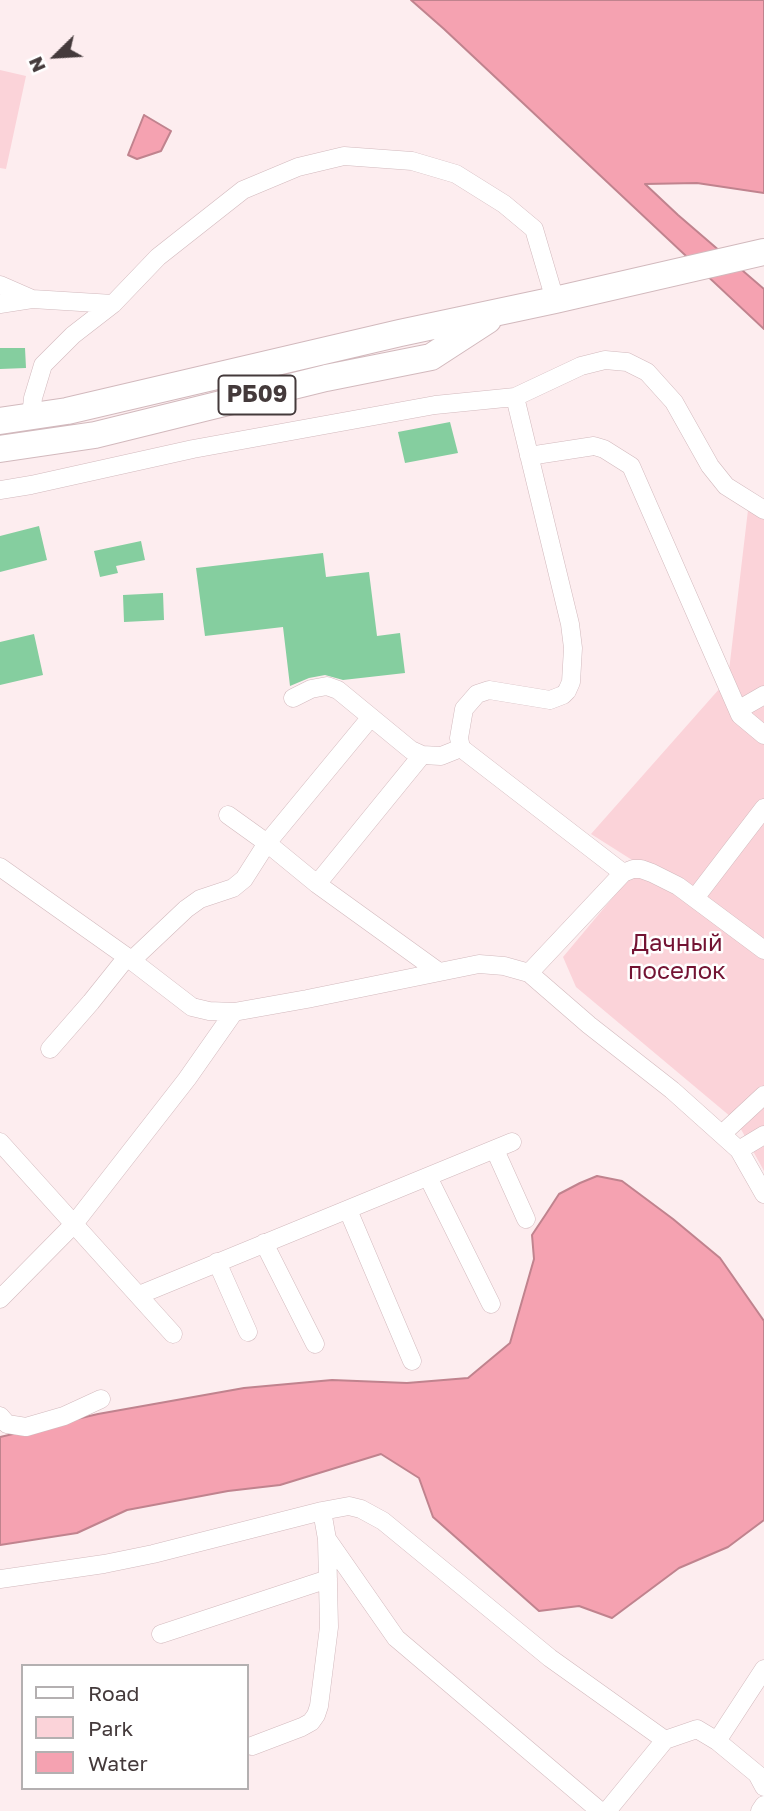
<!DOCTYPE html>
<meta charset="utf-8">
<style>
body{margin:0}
#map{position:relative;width:764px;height:1811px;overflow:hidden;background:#fdedef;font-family:"Golos Text",sans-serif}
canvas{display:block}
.legend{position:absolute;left:21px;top:1664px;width:228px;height:126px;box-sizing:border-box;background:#fff;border:2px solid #b4b0b1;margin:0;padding:9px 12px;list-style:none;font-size:21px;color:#443a3b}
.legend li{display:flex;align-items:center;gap:14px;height:35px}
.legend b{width:35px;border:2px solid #b4b0b1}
.north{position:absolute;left:21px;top:21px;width:70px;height:70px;-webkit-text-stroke:5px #fff;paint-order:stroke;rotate:246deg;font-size:19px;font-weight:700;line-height:28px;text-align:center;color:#443a3b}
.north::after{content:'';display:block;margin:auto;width:24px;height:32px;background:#443a3b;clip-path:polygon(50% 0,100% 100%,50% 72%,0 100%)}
</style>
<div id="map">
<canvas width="764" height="1811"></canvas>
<ul class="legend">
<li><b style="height:9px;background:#fff"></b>Road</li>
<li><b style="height:19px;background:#fbd3d9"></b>Park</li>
<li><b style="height:19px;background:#f5a2b1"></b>Water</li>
</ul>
<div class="north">N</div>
</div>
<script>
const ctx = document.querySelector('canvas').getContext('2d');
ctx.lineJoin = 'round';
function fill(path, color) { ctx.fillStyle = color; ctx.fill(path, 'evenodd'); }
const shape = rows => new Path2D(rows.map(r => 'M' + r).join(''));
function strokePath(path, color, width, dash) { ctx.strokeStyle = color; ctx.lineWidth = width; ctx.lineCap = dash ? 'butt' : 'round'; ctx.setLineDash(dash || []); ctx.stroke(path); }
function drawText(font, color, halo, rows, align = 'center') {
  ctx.font = font + ' "Golos Text",sans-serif'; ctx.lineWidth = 5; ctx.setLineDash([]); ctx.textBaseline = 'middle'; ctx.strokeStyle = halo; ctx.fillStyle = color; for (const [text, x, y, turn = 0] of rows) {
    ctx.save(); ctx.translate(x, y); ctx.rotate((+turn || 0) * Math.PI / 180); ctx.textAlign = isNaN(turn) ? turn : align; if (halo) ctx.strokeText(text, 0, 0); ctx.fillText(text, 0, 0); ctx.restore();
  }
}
const green = shape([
 [0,70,26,76,6,169,0,168],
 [750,493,764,503,764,1171,737,1122,576,987,563,957,640,865,591,834,728,679]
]);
const water = shape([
 [411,0,764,0,764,193,697,183,645,184,678,215,764,289,764,329,444,29,411,0],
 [144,115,171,131,161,151,137,159,128,155,144,115],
 [597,1176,622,1181,673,1219,720,1258,764,1321,764,1520,728,1547,679,1568,612,1618,579,1606,539,1611,433,1517,419,1478,381,1454,280,1485,228,1491,127,1510,77,1533,0,1545,0,1437,98,1414,244,1388,332,1380,407,1383,468,1378,510,1343,534,1259,532,1235,546,1214,559,1194,580,1183,597,1176]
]);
const building = shape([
 [0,348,25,348,26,368,0,369],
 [450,422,458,453,405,463,398,432],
 [39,526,47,560,0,572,0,536],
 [141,541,145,560,116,566,118,573,100,577,94,551],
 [323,553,326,577,369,572,377,636,400,633,405,673,343,680,325,675,309,678,290,686,283,627,205,636,196,568],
 [163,593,164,620,124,622,123,595],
 [34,634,43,675,0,685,0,642]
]);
const minor = shape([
 [0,285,32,299,113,304],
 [0,304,32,299],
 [515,397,570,624,573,648,571,682,567,691,563,695,550,700,489,690,477,694,464,709,459,738,461,748,623,873,529,973],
 [31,416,33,398,43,365,73,335,113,304,158,257,243,190,298,167,344,156,412,161,456,174,504,204,534,229,555,300],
 [529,456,594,446,604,449,631,466,740,715,764,735],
 [0,490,31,485,193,449,435,405,515,397,581,366,605,360,627,362,647,372,674,402,710,466,726,486,764,510],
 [293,698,311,689,327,686,338,690,411,750,422,755,441,756,461,748],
 [738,710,764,695],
 [228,815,267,843,317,884,439,972],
 [0,867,127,957,192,1007,209,1011,234,1012,307,999,479,964,504,966,529,973,589,1025,672,1090,739,1150,764,1194],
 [623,873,633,869,641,869,652,873,678,886,764,950],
 [317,884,422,755],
 [695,898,764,808],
 [132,960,186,909,200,899,233,888,244,879,267,843,371,717],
 [50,1049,91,1002,127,957],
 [722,1134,764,1095],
 [0,1142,173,1334],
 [495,1150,526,1219],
 [739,1150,764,1135],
 [428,1177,491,1304],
 [348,1210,412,1361],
 [264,1243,315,1344],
 [217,1262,248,1332],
 [139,1295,512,1142],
 [0,1299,74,1224,187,1079,234,1012],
 [0,1416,7,1424,26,1427,64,1416,101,1399],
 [322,1511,327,1539,396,1638,600,1811],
 [0,1579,104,1564,153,1554,322,1511,349,1506,361,1509,383,1521,550,1658,665,1740,697,1729,717,1741,757,1774,764,1787],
 [161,1634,328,1579],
 [717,1741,764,1669],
 [252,1746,302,1727,311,1722,316,1715,319,1706,329,1627,327,1539],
 [607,1811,665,1740],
 [760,1811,764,1805]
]);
const highway = shape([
 [0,421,67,411,400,333,555,300,764,252],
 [0,449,95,435,326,378,431,357,488,320]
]);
const shields = [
 [257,395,77]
];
const shieldNames = [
 ["РБ09",257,395]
];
const parkNames = [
 ["Дачный",677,943],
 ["поселок",677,971]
];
fill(green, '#fbd3d9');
fill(water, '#f5a2b1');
strokePath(water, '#c0838e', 2);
fill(building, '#85ce9f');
strokePath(minor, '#d2b9bd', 19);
strokePath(highway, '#d2b9bd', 28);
strokePath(minor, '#fff', 18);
strokePath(highway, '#fff', 26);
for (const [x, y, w] of shields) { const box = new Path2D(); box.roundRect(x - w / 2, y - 19.5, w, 39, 5); ctx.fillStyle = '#fff'; ctx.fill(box); strokePath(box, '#443a3b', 2); }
drawText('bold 23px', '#443a3b', null, shieldNames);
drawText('24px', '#731333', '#fff', parkNames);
</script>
